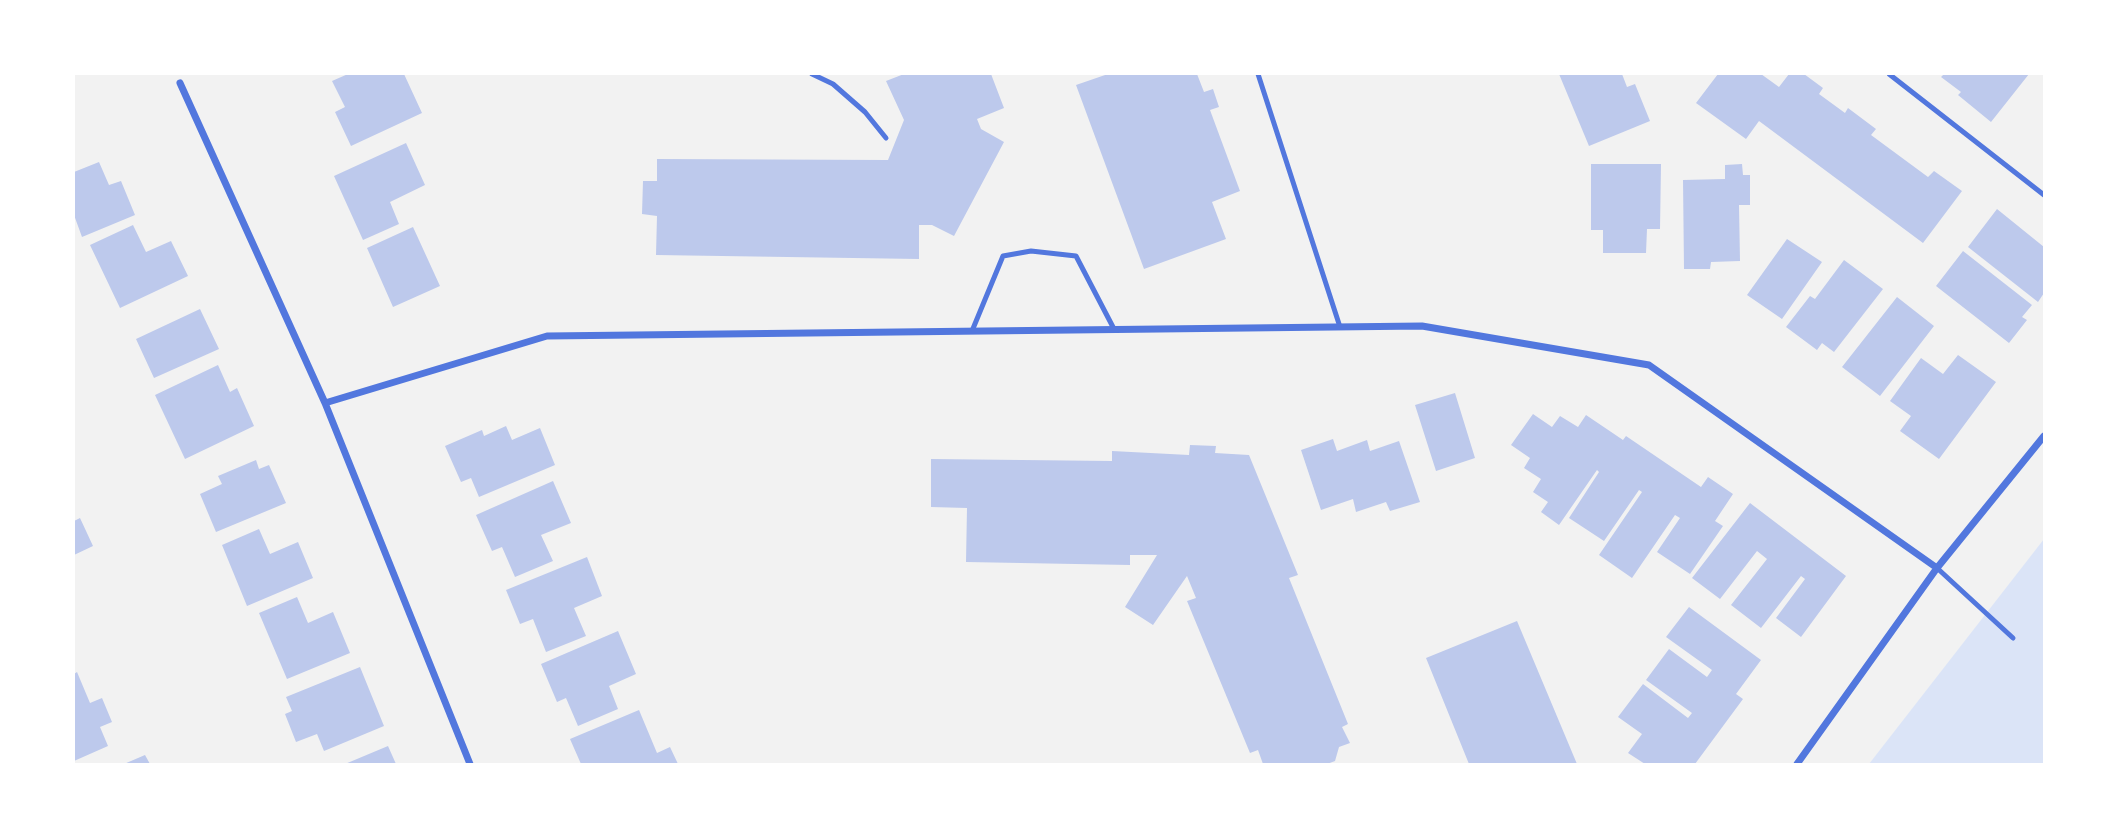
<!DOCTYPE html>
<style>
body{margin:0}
#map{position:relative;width:2118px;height:838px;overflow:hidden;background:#f2f2f2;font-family:"Varela Round",sans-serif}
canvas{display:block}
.frame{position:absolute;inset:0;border:75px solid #fff;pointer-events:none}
</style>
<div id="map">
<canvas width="2118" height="838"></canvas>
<div class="frame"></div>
</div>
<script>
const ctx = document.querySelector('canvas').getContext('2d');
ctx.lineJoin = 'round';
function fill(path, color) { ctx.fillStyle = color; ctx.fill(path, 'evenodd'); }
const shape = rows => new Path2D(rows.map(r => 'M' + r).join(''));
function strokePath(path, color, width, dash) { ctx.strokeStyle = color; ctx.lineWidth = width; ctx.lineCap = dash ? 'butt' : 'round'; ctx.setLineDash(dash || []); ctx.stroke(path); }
const green = shape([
 [2044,539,2044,764,1869,764]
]);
const building = shape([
 [348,74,404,74,422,113,351,146,335,112,345,107,332,81],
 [904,74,991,74,1004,108,977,119,981,129,1004,142,954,236,932,225,919,225,919,259,656,255,657,216,642,214,643,181,657,181,657,159,888,160,904,120,886,81],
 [1108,74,1197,74,1204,92,1213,89,1219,107,1210,110,1240,191,1212,202,1226,239,1144,269,1076,85],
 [1559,74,1622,74,1627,87,1635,84,1650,121,1589,146],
 [1718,74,1761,74,1779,87,1789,74,1804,74,1823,88,1819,94,1845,113,1848,108,1876,129,1871,135,1928,177,1934,171,1962,191,1923,243,1759,121,1746,139,1696,103],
 [1944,74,2029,74,1991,122,1958,95,1961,92,1941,77],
 [406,143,425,185,390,202,399,224,363,240,334,176],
 [99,162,109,185,121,181,135,215,82,237,74,215,74,172],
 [1591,164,1661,164,1660,229,1647,229,1646,253,1603,253,1603,230,1591,230],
 [1742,164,1743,175,1750,175,1750,205,1739,205,1740,261,1711,262,1710,269,1684,269,1683,180,1725,179,1725,165],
 [1997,209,2044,247,2044,293,2038,302,1968,247],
 [133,225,146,252,171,241,188,276,120,308,90,245],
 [413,227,440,286,393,307,367,248],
 [1787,239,1822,262,1782,319,1747,295],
 [1963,251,2032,305,2022,317,2027,320,2009,343,1936,286],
 [1844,260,1883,289,1834,352,1822,343,1817,350,1786,327,1810,296,1815,299],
 [1897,297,1934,326,1880,396,1842,367],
 [200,309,219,349,154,378,136,339],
 [1958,355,1996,382,1939,459,1900,431,1911,416,1890,401,1921,358,1943,374],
 [218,365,230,392,237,388,254,426,185,459,155,395],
 [1455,393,1475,458,1436,471,1415,405],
 [1533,414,1552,427,1560,416,1578,427,1586,415,1623,440,1626,436,1701,487,1708,477,1733,494,1715,521,1723,526,1690,574,1657,552,1680,518,1675,515,1632,578,1599,555,1642,492,1639,490,1604,541,1569,518,1599,472,1597,470,1559,525,1541,512,1548,502,1533,492,1541,479,1524,468,1530,458,1511,445],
 [506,426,512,440,540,428,555,465,479,497,471,478,461,482,445,446,482,430,484,436],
 [1333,439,1337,451,1367,440,1370,451,1399,441,1420,502,1390,511,1386,502,1356,512,1353,499,1321,510,1301,450],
 [1190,445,1216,446,1215,453,1249,455,1298,575,1289,578,1348,724,1342,727,1350,743,1339,747,1335,761,1327,764,1263,764,1258,750,1250,753,1187,601,1196,598,1187,576,1153,625,1125,607,1157,555,1130,555,1130,565,966,562,967,508,931,507,931,459,1112,461,1112,451,1189,455],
 [256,460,259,469,269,465,286,503,216,532,200,494,222,484,218,476],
 [553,481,571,523,541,535,553,561,515,577,502,547,492,551,476,515],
 [1750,503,1846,576,1801,637,1776,618,1805,579,1801,576,1761,628,1731,605,1767,559,1757,551,1720,599,1692,578],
 [80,518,93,546,74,555,74,521],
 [259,529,270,554,298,542,313,578,247,606,222,545],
 [587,557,602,596,574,608,586,636,546,652,533,619,520,624,506,590],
 [297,597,308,623,333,612,350,653,287,679,259,613],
 [1689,607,1761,660,1736,694,1743,699,1695,764,1645,764,1628,753,1642,734,1618,717,1643,684,1688,718,1692,713,1646,680,1669,649,1707,677,1712,670,1666,637],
 [1517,621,1577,764,1469,764,1426,658],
 [618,631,636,674,609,686,618,709,578,726,566,698,557,702,541,664],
 [360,667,384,726,324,751,317,734,296,742,285,714,292,711,286,697],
 [77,672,90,703,102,698,112,722,100,727,108,746,74,761,74,674],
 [639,710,657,753,670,747,678,764,581,764,570,739],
 [388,746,396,764,345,764],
 [145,755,150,764,124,764]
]);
const service = shape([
 [812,74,833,84,865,112,886,138],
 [1258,74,1340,327],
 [1889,74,2044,195],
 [972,331,1003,256,1031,251,1076,256,1114,329],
 [1937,568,2013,638]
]);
const minor = shape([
 [180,83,325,403,470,764],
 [325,403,547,336,1422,326,1649,365,1937,568],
 [1797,764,1937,568,2044,436]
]);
fill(green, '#dbe4f7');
fill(building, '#bdc9ec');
strokePath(service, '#5277de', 5);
strokePath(minor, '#5277de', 7);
</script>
